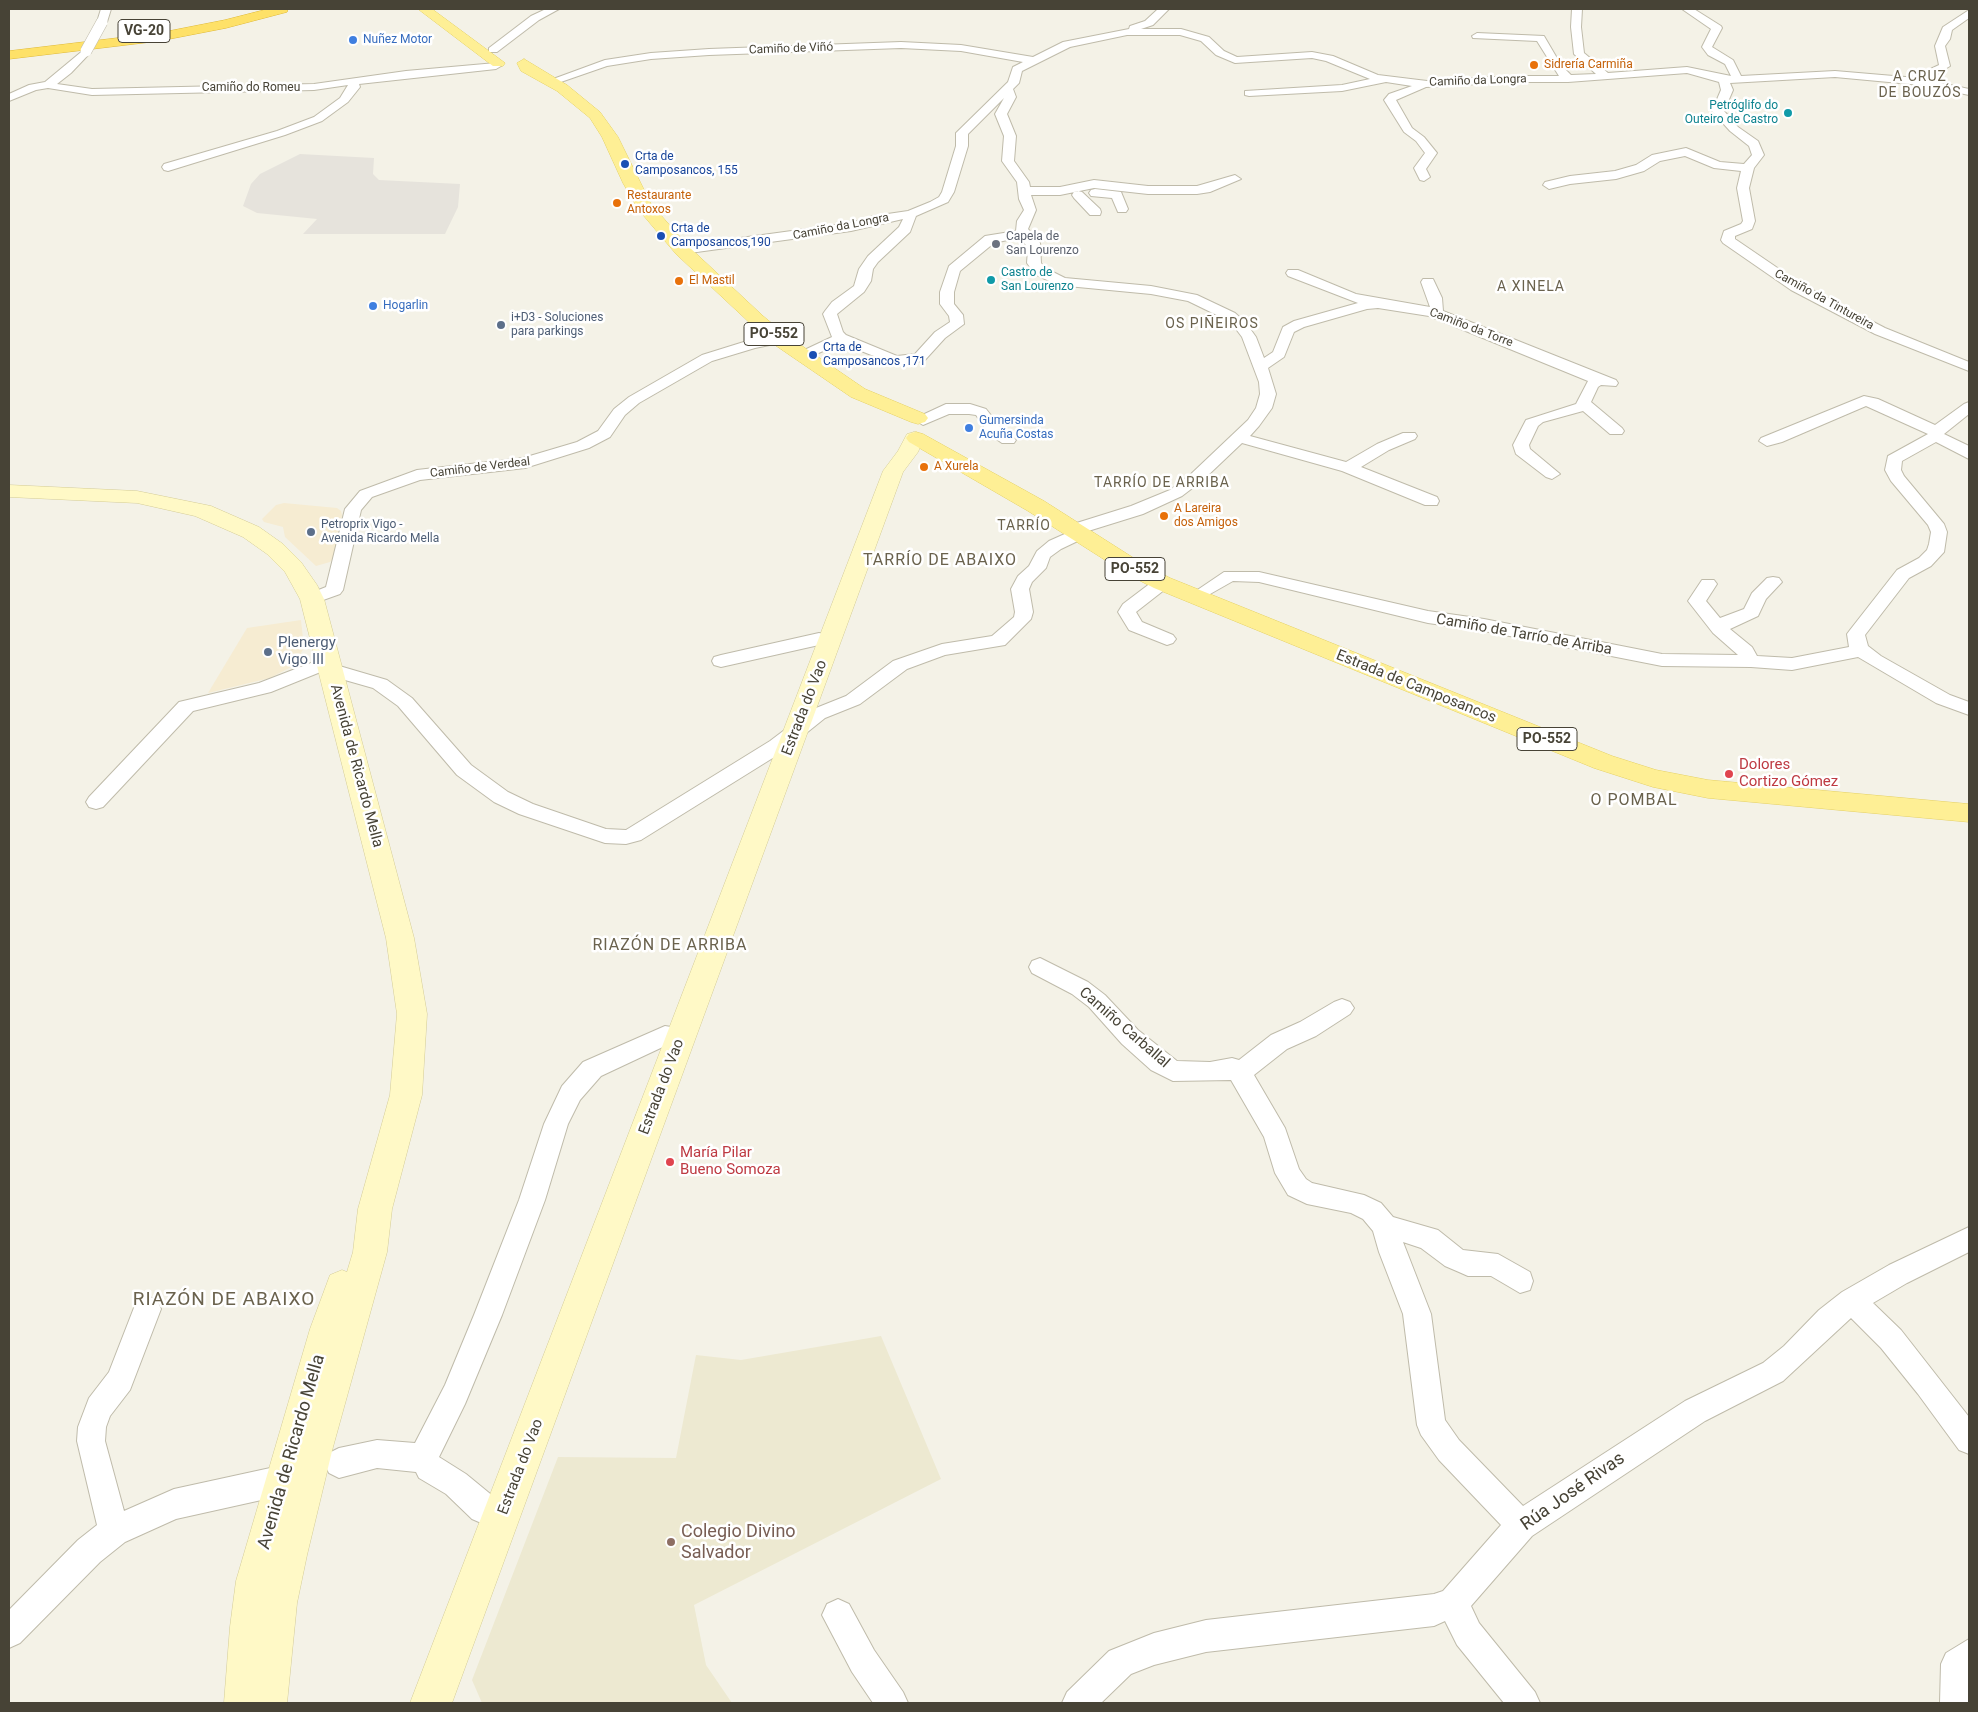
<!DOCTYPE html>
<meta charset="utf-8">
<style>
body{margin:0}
#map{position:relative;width:1978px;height:1712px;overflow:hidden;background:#f4f2e7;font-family:Roboto,sans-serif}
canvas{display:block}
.frame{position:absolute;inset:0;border:10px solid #474336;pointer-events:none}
</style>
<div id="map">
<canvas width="1978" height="1712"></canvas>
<div class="frame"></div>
</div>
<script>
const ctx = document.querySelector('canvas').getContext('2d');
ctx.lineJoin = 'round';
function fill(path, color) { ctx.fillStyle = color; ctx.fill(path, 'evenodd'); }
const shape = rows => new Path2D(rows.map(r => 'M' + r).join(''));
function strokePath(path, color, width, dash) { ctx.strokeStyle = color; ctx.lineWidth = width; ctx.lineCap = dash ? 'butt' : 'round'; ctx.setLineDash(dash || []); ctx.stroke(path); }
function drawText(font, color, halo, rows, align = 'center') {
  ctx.font = font + ' Roboto,sans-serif'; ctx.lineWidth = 5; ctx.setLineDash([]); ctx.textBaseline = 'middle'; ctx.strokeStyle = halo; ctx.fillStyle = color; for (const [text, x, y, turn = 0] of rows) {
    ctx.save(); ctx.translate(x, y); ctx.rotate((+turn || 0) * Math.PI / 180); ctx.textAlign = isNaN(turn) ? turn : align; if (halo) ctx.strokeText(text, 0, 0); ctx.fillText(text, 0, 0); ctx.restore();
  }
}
const commercial = shape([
 [284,503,337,508,341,511,342,515,334,557,330,562,316,566,285,537,283,527,264,522,262,519,276,505],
 [301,620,304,648,293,666,270,678,208,693,247,628]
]);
const industrial = shape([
 [300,154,374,158,373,174,379,180,460,184,458,207,445,234,303,234,317,219,257,213,243,206,251,184,260,174]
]);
const education = shape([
 [881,1336,941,1479,694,1605,706,1665,732,1703,482,1703,472,1680,558,1457,676,1458,696,1355,741,1360]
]);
const street = shape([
 [101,9,111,9,107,22,102,25,97,22,101,9],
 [546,9,559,9,539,20,497,52,489,52,489,48,531,16,546,9],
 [1158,9,1169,9,1153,25,1141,29,1181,29,1209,37,1224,51,1237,57,1312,52,1333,56,1378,75,1427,81,1511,76,1559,76,1537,41,1473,38,1472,36,1477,33,1544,36,1561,65,1571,75,1596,74,1574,54,1571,27,1572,9,1582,9,1581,27,1584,53,1608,73,1687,67,1731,76,1725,64,1708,55,1702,47,1711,29,1682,9,1694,9,1721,26,1722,28,1712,47,1733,60,1741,76,1835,71,1917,78,1920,74,1939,65,1935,46,1943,27,1969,10,1969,18,1952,30,1950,39,1945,46,1950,66,1927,80,1969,89,1969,95,1921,85,1835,77,1730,83,1733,90,1724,111,1738,127,1758,141,1764,155,1754,168,1749,188,1755,221,1752,229,1735,236,1735,239,1801,284,1885,328,1969,362,1969,371,1875,334,1791,290,1723,243,1721,240,1724,231,1741,224,1743,221,1737,188,1741,171,1714,168,1685,156,1660,161,1644,171,1616,179,1570,184,1549,189,1543,185,1545,182,1570,176,1615,171,1636,165,1652,155,1686,148,1720,162,1744,164,1752,155,1749,146,1730,131,1712,111,1721,90,1719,82,1687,73,1568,82,1511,82,1426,87,1396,100,1412,128,1424,137,1437,153,1426,169,1430,177,1424,181,1420,180,1414,168,1425,153,1416,141,1404,132,1384,100,1389,94,1412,86,1386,82,1342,91,1249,96,1245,95,1245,91,1342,85,1370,79,1326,61,1312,58,1235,63,1216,55,1201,41,1180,35,1127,35,1070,47,1022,71,1019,83,1013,89,1016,97,1007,114,1016,136,1014,161,1029,182,1030,187,1060,187,1094,180,1148,186,1197,186,1235,175,1241,179,1210,192,1197,194,1148,194,1094,188,1060,195,1031,195,1036,210,1028,229,1040,243,1041,263,1045,268,1065,278,1151,286,1197,295,1235,313,1246,323,1256,337,1264,358,1273,352,1283,327,1294,321,1358,303,1288,276,1286,273,1288,270,1298,270,1356,294,1430,307,1421,282,1423,279,1433,279,1442,298,1443,311,1616,380,1618,383,1616,386,1601,385,1598,387,1591,402,1622,428,1624,431,1622,434,1610,434,1583,411,1543,422,1538,426,1529,445,1530,449,1560,474,1552,479,1546,477,1516,454,1513,445,1526,420,1576,404,1588,381,1429,316,1378,308,1367,309,1304,327,1294,332,1284,357,1268,368,1276,394,1272,408,1259,426,1250,436,1346,462,1377,444,1403,433,1415,433,1417,436,1415,439,1389,450,1361,467,1437,497,1439,501,1437,505,1425,505,1342,471,1242,443,1203,480,1182,496,1143,514,1085,532,1086,534,1084,538,1061,549,1050,557,1046,568,1032,582,1029,589,1033,612,1031,619,1005,645,945,655,907,669,860,704,825,718,784,751,641,840,626,844,605,843,519,814,494,802,457,775,398,706,373,688,324,674,323,671,271,692,193,711,103,807,96,809,89,807,86,802,89,797,179,702,259,683,329,656,336,658,338,662,336,665,387,680,412,698,471,765,508,792,533,804,606,829,626,830,770,741,811,710,846,696,893,661,942,644,992,636,1014,617,1015,612,1011,589,1018,576,1029,566,1037,551,1049,541,1067,533,1065,530,1067,526,1131,506,1170,490,1191,474,1248,420,1256,408,1260,394,1259,382,1242,337,1236,329,1225,319,1188,301,1151,294,1057,285,1035,274,1027,263,1028,249,1021,237,994,243,960,271,954,292,954,304,963,315,964,324,945,338,925,360,905,365,894,364,841,343,803,360,796,356,798,353,832,337,823,314,825,311,832,302,854,286,859,269,868,256,899,227,903,219,851,231,682,254,675,250,682,246,850,223,874,216,908,211,930,202,939,197,942,192,956,146,956,133,1008,82,1013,67,1023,62,961,51,901,48,709,55,651,59,607,66,555,84,547,84,545,82,605,60,651,53,709,49,901,42,961,45,1033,57,1063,42,1129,29,1130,26,1145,21,1158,9],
 [1004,98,995,114,1004,136,1002,161,1017,182,1019,199,1024,210,1017,221,1016,231,985,236,949,266,940,292,940,304,949,316,950,322,935,332,915,354,897,356,846,335,843,332,837,314,864,292,871,281,873,269,878,262,910,232,916,216,948,202,954,192,968,146,968,134,1004,98],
 [86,48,90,49,90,53,71,73,57,84,92,89,314,84,406,71,496,63,501,66,496,69,359,84,360,87,348,102,322,121,285,135,168,171,164,170,162,167,164,164,277,131,314,117,340,98,348,85,314,90,92,95,48,88,36,90,9,101,9,94,29,85,45,82,86,48],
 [1095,189,1121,192,1128,209,1126,212,1118,212,1112,198,1091,196,1089,193,1091,190,1095,189],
 [1078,191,1082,192,1100,209,1101,212,1100,215,1090,215,1074,198,1072,195,1074,192,1078,191],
 [779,335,784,336,786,339,784,342,755,348,712,361,639,403,625,415,610,437,589,448,525,468,420,480,372,497,361,510,343,590,340,594,312,604,306,603,303,599,306,595,326,587,345,509,360,491,417,470,523,458,577,442,598,431,614,409,629,397,702,355,747,341,779,335],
 [1864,396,1878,399,1935,425,1964,404,1969,402,1969,414,1944,434,1969,446,1969,459,1936,442,1902,461,1901,470,1904,476,1944,524,1947,532,1944,552,1931,566,1909,578,1865,635,1868,646,1881,656,1950,695,1969,702,1969,715,1936,703,1858,657,1792,670,1751,667,1662,666,1484,631,1428,623,1259,582,1233,581,1196,602,1190,601,1187,597,1224,572,1259,572,1428,611,1484,619,1662,654,1738,655,1713,633,1688,601,1702,580,1714,580,1717,584,1706,601,1720,618,1744,609,1752,593,1767,578,1773,577,1779,578,1782,582,1766,599,1758,616,1730,629,1752,647,1757,656,1792,658,1849,647,1847,634,1850,630,1897,570,1919,558,1927,550,1929,544,1931,532,1928,525,1891,481,1885,470,1888,456,1928,434,1866,406,1782,442,1767,446,1759,441,1761,438,1864,396],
 [946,404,970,404,986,409,1001,428,1016,440,1014,443,1002,443,989,434,976,415,969,414,949,414,923,425,915,420,918,417,946,404],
 [1162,578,1168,579,1171,583,1168,587,1136,612,1142,622,1173,635,1176,639,1173,643,1167,645,1129,630,1118,612,1123,604,1156,579,1162,578],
 [819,633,838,637,840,641,838,645,831,647,819,645,721,667,714,665,712,661,714,657,721,655,819,633],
 [1040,958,1088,982,1105,995,1138,1030,1177,1061,1210,1062,1232,1058,1239,1060,1271,1035,1300,1022,1334,1002,1342,999,1350,1002,1354,1008,1350,1014,1316,1036,1287,1049,1254,1075,1285,1128,1299,1169,1306,1179,1312,1183,1364,1195,1381,1203,1393,1217,1438,1230,1463,1250,1498,1254,1530,1272,1533,1281,1530,1290,1520,1293,1491,1276,1468,1276,1459,1272,1445,1266,1421,1248,1403,1242,1431,1314,1445,1420,1459,1440,1523,1506,1685,1401,1763,1363,1784,1346,1819,1310,1842,1292,1889,1265,1969,1227,1969,1252,1907,1283,1873,1303,1901,1330,1969,1417,1969,1454,1959,1450,1918,1394,1881,1348,1851,1318,1783,1381,1705,1421,1532,1536,1471,1606,1479,1623,1535,1692,1540,1703,1504,1703,1457,1645,1445,1621,1434,1626,1206,1652,1154,1665,1131,1674,1101,1703,1062,1703,1067,1692,1109,1651,1154,1633,1206,1620,1434,1594,1443,1591,1501,1525,1439,1460,1421,1435,1417,1425,1403,1314,1379,1252,1373,1231,1363,1219,1351,1213,1307,1204,1288,1195,1275,1173,1264,1137,1231,1080,1173,1081,1151,1070,1122,1044,1089,1007,1072,994,1032,973,1029,967,1032,961,1040,958],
 [665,1026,689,1030,693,1037,689,1044,681,1046,667,1045,601,1076,580,1100,568,1124,545,1200,502,1315,465,1404,439,1457,466,1474,494,1497,513,1506,517,1517,513,1528,502,1532,472,1519,446,1494,419,1478,416,1472,377,1468,339,1478,329,1473,324,1463,329,1453,339,1448,377,1440,415,1443,445,1385,474,1315,519,1200,544,1124,562,1086,583,1062,665,1026],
 [147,1296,157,1300,161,1309,130,1390,110,1416,106,1427,105,1441,124,1511,174,1489,284,1465,294,1470,299,1480,294,1490,284,1495,176,1519,125,1542,100,1562,20,1643,9,1648,9,1610,78,1540,97,1525,77,1441,78,1427,89,1398,109,1372,137,1300,147,1296],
 [838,1599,849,1604,874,1650,903,1692,908,1703,873,1703,852,1672,822,1615,827,1604,838,1599],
 [1969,1639,1969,1703,1940,1703,1941,1664,1946,1653,1969,1639]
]);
const secondary = shape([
 [914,432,921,434,924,438,918,452,903,472,452,1703,410,1703,883,471,898,451,907,434,914,432],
 [9,485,137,491,211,506,259,527,283,544,301,562,317,585,324,599,414,938,427,1014,422,1095,392,1209,387,1252,333,1447,307,1555,297,1603,287,1703,224,1703,230,1627,236,1581,310,1329,330,1275,342,1270,347,1272,353,1252,358,1209,390,1095,397,1014,386,938,300,599,285,572,267,554,243,537,195,516,137,503,9,497,9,485]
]);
const primary = shape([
 [418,9,432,9,505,63,503,66,493,66,418,9],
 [524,59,567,85,600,112,618,137,651,204,688,246,763,316,786,335,865,389,925,414,928,418,925,422,918,424,911,422,851,397,772,343,751,324,676,254,638,209,623,183,602,137,590,118,557,91,521,71,517,63,524,59],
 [916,432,923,434,1044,501,1143,564,1170,578,1612,756,1656,770,1708,780,1969,804,1969,822,1708,798,1653,787,1594,768,1154,588,1127,574,1028,511,909,442,906,438,909,434,916,432]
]);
const highway = shape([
 [268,9,288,9,287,12,226,28,159,41,9,59,9,51,159,33,225,20,268,9]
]);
const streetBridge = shape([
 [86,51,102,22]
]);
const markers = [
 [353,40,5,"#3f7fe0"],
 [1534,65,5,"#e8710a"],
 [1788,113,5,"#0f9aa8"],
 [625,164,5,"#1a4fb4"],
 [617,203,5,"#e8710a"],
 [661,236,5,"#1a4fb4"],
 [996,244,5,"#6b7280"],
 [991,280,5,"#0f9aa8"],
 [679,281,5,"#e8710a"],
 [373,306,5,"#3f7fe0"],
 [501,325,5,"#5c6f8a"],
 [813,355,5,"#1a4fb4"],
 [969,428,5,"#3f7fe0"],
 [924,467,5,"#e8710a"],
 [1164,516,5,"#e8710a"],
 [311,532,5,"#5c6f8a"],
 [268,652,5,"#5c6f8a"],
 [1729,774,5,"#e0444e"],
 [670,1162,5,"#e0444e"],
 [671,1542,5,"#8d6e63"]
];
const farShopnames = [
 ["Nuñez Motor",363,40],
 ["Hogarlin",383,306],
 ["Gumersinda",979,421],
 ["Acuña Costas",979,435]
];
const farStreetnames = [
 ["Camiño de Viñó",791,49,-2],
 ["Camiño da Longra",1478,81,-2],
 ["Camiño do Romeu",251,88],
 ["Camiño da Longra",841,227,-11],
 ["Camiño da Tintureira",1824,300,29],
 ["Camiño da Torre",1471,328,21],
 ["Camiño de Verdeal",480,468,-7]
];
const farFoodnames = [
 ["Sidrería Carmiña",1544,65],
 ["Restaurante",627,196],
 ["Antoxos",627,210],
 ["El Mastil",689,281],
 ["A Xurela",934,467],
 ["A Lareira",1174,509],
 ["dos Amigos",1174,523]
];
const farCulturenames = [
 ["Petróglifo do",1778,106],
 ["Outeiro de Castro",1778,120],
 ["Castro de",1001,273,"left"],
 ["San Lourenzo",1001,287,"left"]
];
const farTransitnames = [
 ["Crta de",635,157],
 ["Camposancos, 155",635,171],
 ["Crta de",671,229],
 ["Camposancos,190",671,243],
 ["Crta de",823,348],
 ["Camposancos ,171",823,362]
];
const farWorshipnames = [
 ["Capela de",1006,237],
 ["San Lourenzo",1006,251]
];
const farServicenames = [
 ["i+D3 - Soluciones",511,318],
 ["para parkings",511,332],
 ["Petroprix Vigo -",321,525],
 ["Avenida Ricardo Mella",321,539]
];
const shields = [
 [144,31,52],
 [774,334,60],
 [1135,569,60],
 [1547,739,60]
];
const shieldNames = [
 ["VG-20",144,31],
 ["PO-552",774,334],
 ["PO-552",1135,569],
 ["PO-552",1547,739]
];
const farNeighbourhoodnames = [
 ["A CRUZ",1920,77],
 ["DE BOUZÓS",1920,93],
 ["A XINELA",1531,287],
 ["OS PIÑEIROS",1212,324],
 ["TARRÍO DE ARRIBA",1162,483],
 ["TARRÍO",1024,526]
];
const streetNames = [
 ["Camiño de Tarrío de Arriba",1524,635,10],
 ["Estrada de Camposancos",1416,687,22],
 ["Estrada do Vao",805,708,-69],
 ["Avenida de Ricardo Mella",356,766,75],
 ["Camiño Carballal",1124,1028,41],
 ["Estrada do Vao",662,1087,-69],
 ["Estrada do Vao",521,1467,-69]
];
const serviceNames = [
 ["Plenergy",278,643],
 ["Vigo III",278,660]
];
const healthNames = [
 ["Dolores",1739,765],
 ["Cortizo Gómez",1739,782],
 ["María Pilar",680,1153],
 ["Bueno Somoza",680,1170]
];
const neighbourhoodNames = [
 ["TARRÍO DE ABAIXO",940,561],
 ["O POMBAL",1634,801],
 ["RIAZÓN DE ARRIBA",670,946]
];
const nearStreetnames = [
 ["Avenida de Ricardo Mella",292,1452,-74],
 ["Rúa José Rivas",1573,1492,-35]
];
const nearEducationnames = [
 ["Colegio Divino",681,1532],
 ["Salvador",681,1553]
];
const nearNeighbourhoodnames = [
 ["RIAZÓN DE ABAIXO",224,1300]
];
fill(commercial, '#f6ecd2');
fill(industrial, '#e6e3dc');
fill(education, '#ede9d1');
strokePath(street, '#bfbbaa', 2);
strokePath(secondary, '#d4cc97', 1);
strokePath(primary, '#e4d065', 1);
strokePath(highway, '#deb837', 1);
fill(street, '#fff');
fill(secondary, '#fff9c6');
fill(primary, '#feef95');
fill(highway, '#fee168');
strokePath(streetBridge, '#bfbbaa', 12, []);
strokePath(streetBridge, '#fff', 11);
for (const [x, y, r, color] of markers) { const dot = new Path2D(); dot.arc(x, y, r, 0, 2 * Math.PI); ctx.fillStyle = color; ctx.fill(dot); strokePath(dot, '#fff', 2); }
drawText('12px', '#366cbe', '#fff', farShopnames, 'left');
drawText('12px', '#474336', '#fff', farStreetnames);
drawText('12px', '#c56008', '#fff', farFoodnames, 'left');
drawText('12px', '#0d838f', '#fff', farCulturenames, 'right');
drawText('12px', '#164399', '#fff', farTransitnames, 'left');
drawText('12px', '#5b616d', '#fff', farWorshipnames, 'left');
drawText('12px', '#4e5e75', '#fff', farServicenames, 'left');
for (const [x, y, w] of shields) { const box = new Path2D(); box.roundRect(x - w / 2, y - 11.5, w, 23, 4); ctx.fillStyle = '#fff'; ctx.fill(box); strokePath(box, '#474336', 1); }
drawText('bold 14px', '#474336', null, shieldNames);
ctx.letterSpacing = '1px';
drawText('14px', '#6a624d', '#fff', farNeighbourhoodnames);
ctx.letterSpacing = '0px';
drawText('15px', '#474336', '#fff', streetNames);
drawText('15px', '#4e5e75', '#fff', serviceNames, 'left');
drawText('15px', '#be3a42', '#fff', healthNames, 'left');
ctx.letterSpacing = '1px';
drawText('16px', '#6a624d', '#fff', neighbourhoodNames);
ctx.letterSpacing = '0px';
drawText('18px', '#474336', '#fff', nearStreetnames);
drawText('18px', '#785e54', '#fff', nearEducationnames, 'left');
ctx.letterSpacing = '1px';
drawText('19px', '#6a624d', '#fff', nearNeighbourhoodnames);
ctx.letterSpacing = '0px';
</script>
